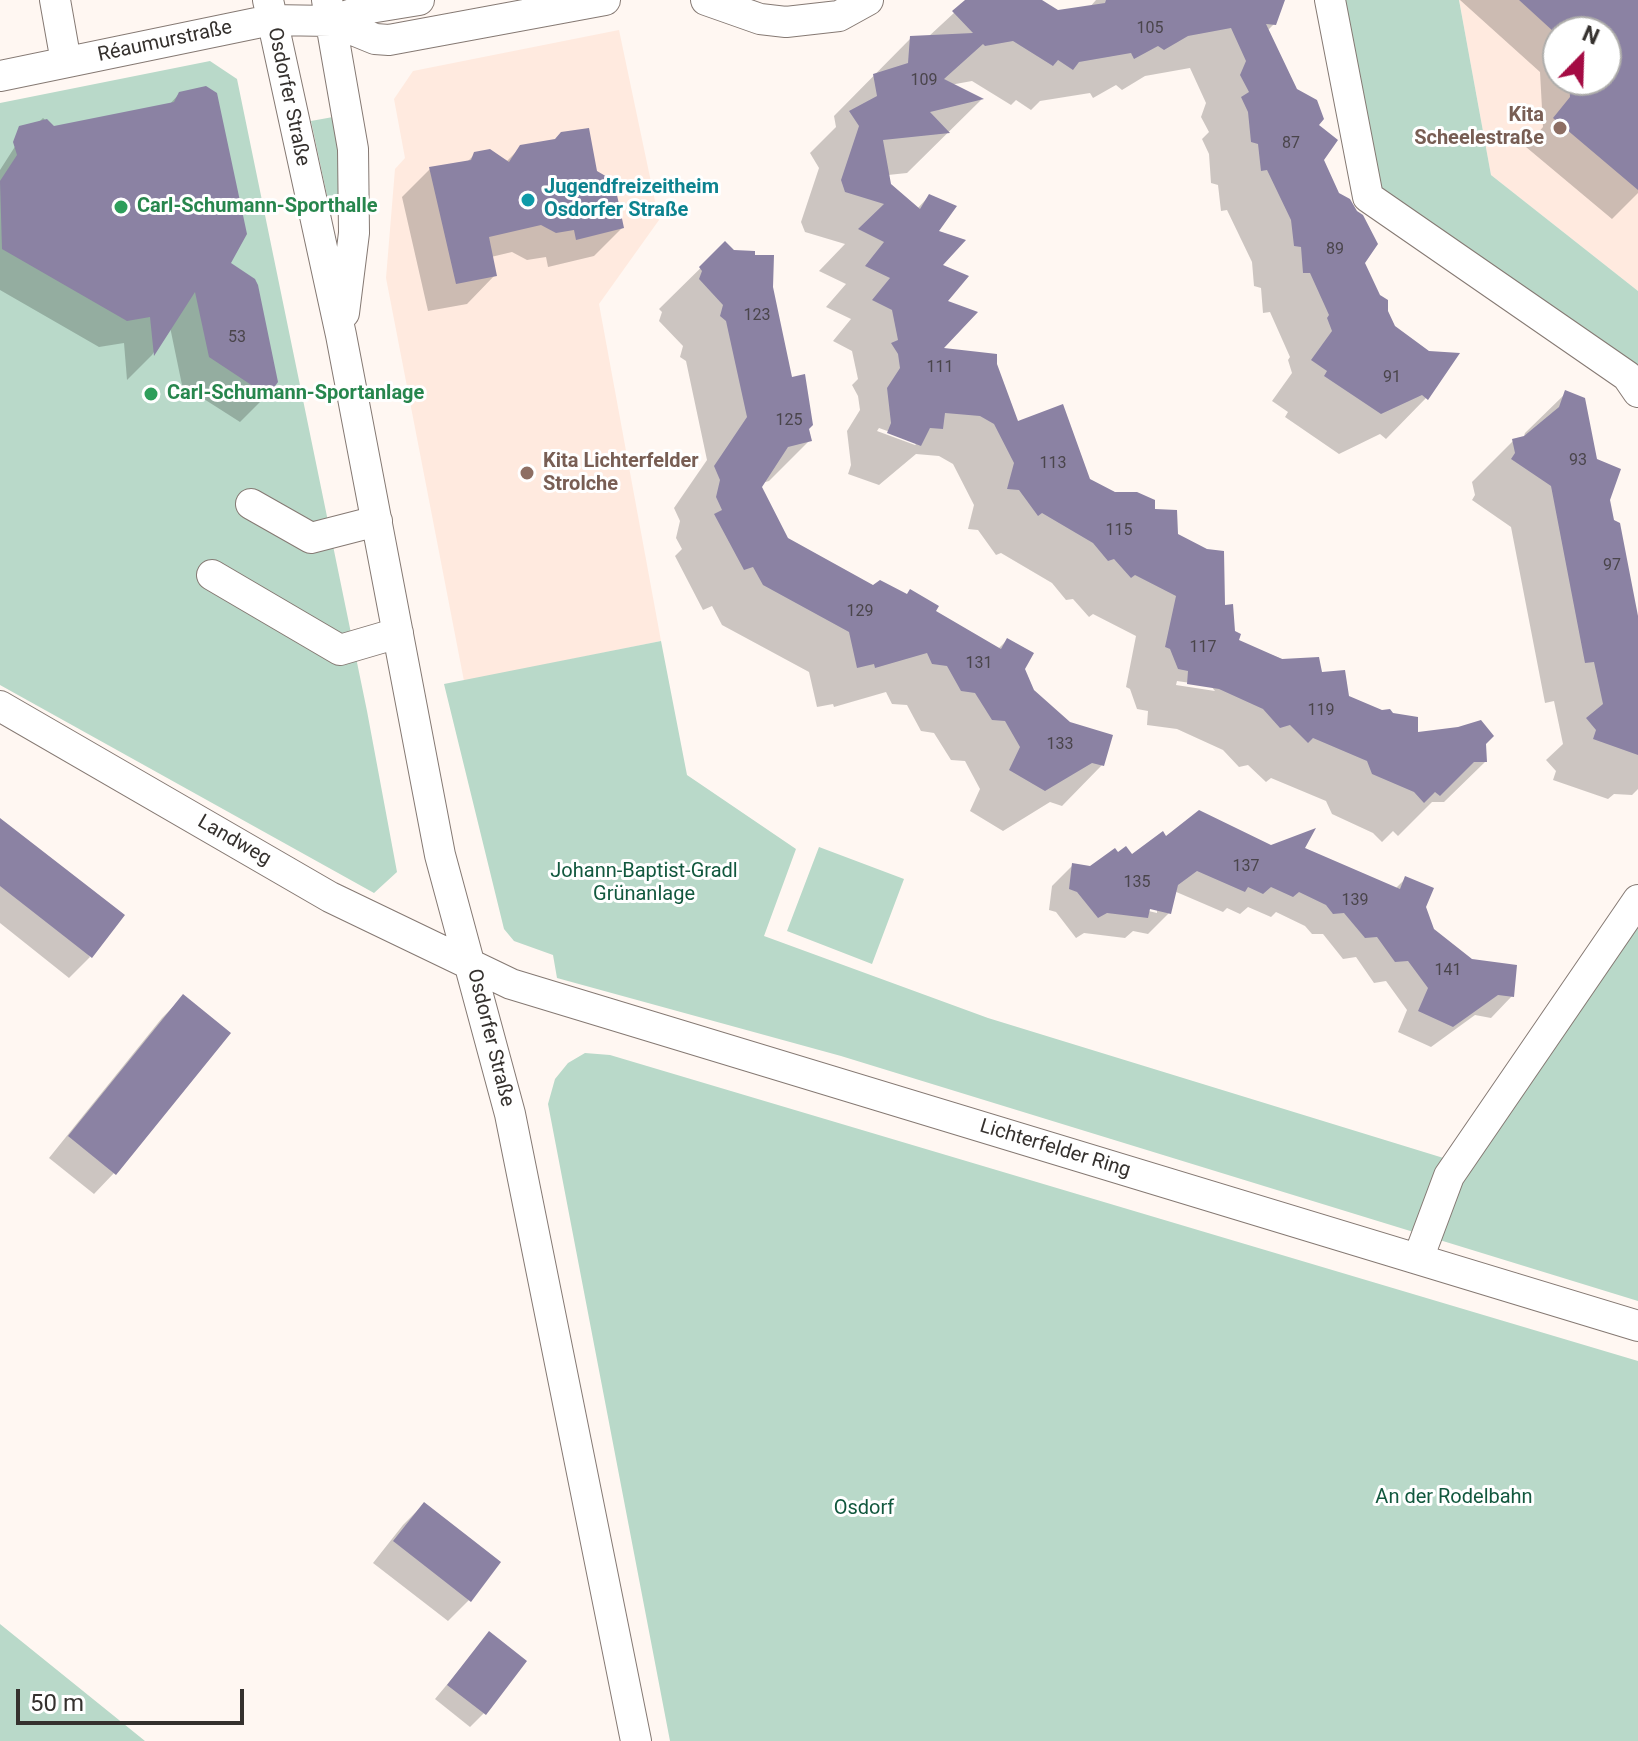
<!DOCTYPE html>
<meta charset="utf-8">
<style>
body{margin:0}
#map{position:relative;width:1638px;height:1741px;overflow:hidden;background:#fff7f2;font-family:Roboto,sans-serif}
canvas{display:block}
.north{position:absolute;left:1542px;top:16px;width:80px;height:80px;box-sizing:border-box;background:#fff;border:2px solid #aeadab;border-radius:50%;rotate:23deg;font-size:22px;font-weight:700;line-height:32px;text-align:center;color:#35312e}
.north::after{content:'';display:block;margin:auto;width:28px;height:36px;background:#a40b43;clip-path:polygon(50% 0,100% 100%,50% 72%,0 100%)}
.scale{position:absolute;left:16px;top:1689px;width:228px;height:36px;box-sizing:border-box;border:4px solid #35312e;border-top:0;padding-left:10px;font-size:24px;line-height:28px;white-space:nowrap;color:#35312e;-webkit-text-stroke:6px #fff;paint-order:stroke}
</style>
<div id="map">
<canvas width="1638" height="1741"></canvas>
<div class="north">N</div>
<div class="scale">50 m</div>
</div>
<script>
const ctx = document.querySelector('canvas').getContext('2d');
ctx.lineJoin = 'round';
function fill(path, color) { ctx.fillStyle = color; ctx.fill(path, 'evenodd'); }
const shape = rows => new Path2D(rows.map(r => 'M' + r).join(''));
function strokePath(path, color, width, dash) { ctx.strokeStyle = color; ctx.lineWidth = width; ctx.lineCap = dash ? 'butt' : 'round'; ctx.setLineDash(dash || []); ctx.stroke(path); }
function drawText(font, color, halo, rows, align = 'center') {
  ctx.font = font + ' Roboto,sans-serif'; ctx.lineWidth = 6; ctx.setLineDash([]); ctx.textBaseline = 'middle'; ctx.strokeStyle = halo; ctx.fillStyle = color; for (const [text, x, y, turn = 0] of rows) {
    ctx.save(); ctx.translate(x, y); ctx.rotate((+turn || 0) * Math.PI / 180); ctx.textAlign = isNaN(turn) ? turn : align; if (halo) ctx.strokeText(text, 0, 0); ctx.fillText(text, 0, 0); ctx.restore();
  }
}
const built = shape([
 [1459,0,1638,0,1638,291,1491,175],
 [1558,32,1606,32,1606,80,1558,80],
 [619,30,659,220,599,304,661,641,464,681,386,278,395,169,405,158,394,99,413,71]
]);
const green = shape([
 [1338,0,1459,0,1491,175,1638,291,1638,371,1373,188],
 [210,61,237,79,367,711,397,872,374,893,0,685,0,103],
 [333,117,339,157,340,215,331,214,311,121],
 [661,641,687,775,796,849,764,936,988,1018,1463,1164,1638,912,1638,1301,841,1056,557,978,553,955,514,941,504,929,444,684],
 [819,847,904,879,872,964,787,931],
 [585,1053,610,1055,1638,1361,1638,1741,670,1741,548,1104,555,1079,568,1063],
 [0,1624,145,1741,0,1741]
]);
const shadow = shape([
 [968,0,1031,0,1018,19,1089,8,1096,0,1283,0,1274,24,1267,31,1296,91,1316,126,1322,160,1363,263,1394,327,1428,353,1456,355,1426,398,1386,439,1380,434,1339,454,1285,417,1288,412,1272,401,1292,373,1288,360,1290,357,1270,312,1263,313,1261,288,1254,286,1252,262,1227,210,1221,211,1218,185,1211,183,1209,154,1202,139,1209,132,1201,117,1206,103,1190,68,1145,76,1122,90,1116,85,1093,98,1090,93,1040,101,1031,110,1016,100,1011,105,972,81,950,85,981,100,907,173,888,175,890,185,917,209,929,196,944,302,940,350,995,365,1017,424,1089,480,1153,511,1176,536,1223,607,1236,641,1321,674,1348,697,1416,734,1484,743,1485,762,1444,802,1432,802,1398,836,1393,831,1382,842,1373,833,1332,814,1326,801,1271,778,1266,782,1248,765,1239,767,1223,750,1177,729,1147,725,1148,711,1137,709,1130,689,1126,687,1136,636,1093,614,1089,617,1073,599,1066,600,1052,583,1001,553,996,555,978,530,968,529,974,505,953,464,939,456,916,454,879,485,848,474,851,465,847,431,860,410,858,396,852,385,858,379,852,351,833,341,851,319,826,307,846,284,819,271,845,244,805,232,801,222,819,168,810,153,836,127,834,116,911,38,928,37],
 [879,428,918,442,915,445,877,431],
 [1177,681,1211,686,1215,691,1176,685],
 [1460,0,1638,0,1638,193,1612,219,1526,147,1543,127,1540,72],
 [1558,32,1606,32,1606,80,1558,80],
 [180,93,228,264,276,381,267,395,240,422,182,385,170,327,152,355,127,380,124,343,99,347,0,290,0,170,16,145,43,118,54,128,168,106],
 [521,147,595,173,622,228,594,256,548,267,546,257,527,260,512,252,491,257,495,275,467,304,428,311,402,197,430,169,466,163,475,154,506,162],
 [725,244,771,288,791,380,810,440,769,481,762,483,760,487,787,539,873,587,933,612,998,649,1007,640,1033,691,1102,765,1062,806,1050,802,1003,831,970,811,980,789,965,761,951,760,934,733,921,731,907,705,892,704,886,692,834,707,833,704,817,707,809,672,722,625,712,606,703,610,675,556,682,549,676,538,680,521,674,508,707,460,686,361,680,357,683,346,659,321,662,312,659,309],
 [1566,393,1595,461,1608,500,1638,629,1638,789,1632,795,1614,794,1608,799,1553,780,1556,771,1546,760,1563,744,1554,701,1545,703,1511,527,1472,500,1475,495,1472,482,1513,441,1523,439,1525,433],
 [0,820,90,957,69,978,0,923],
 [1166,839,1303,849,1395,889,1406,878,1424,906,1432,930,1512,996,1491,1018,1475,1015,1431,1047,1398,1032,1407,1010,1386,981,1374,983,1356,957,1343,959,1323,934,1312,934,1305,926,1276,912,1271,917,1248,907,1240,914,1227,908,1223,912,1174,891,1169,913,1148,934,1133,931,1125,938,1084,933,1076,938,1056,912,1049,910,1052,886,1073,865,1090,868,1132,857],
 [1157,908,1157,913,1140,909],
 [183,997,114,1173,94,1194,49,1158,162,1018],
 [424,1504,469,1600,448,1621,373,1563,403,1525],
 [489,1634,484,1713,470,1727,435,1699]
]);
const building = shape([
 [965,0,1042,0,1058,10,1105,3,1106,0,1285,0,1276,25,1266,24,1297,89,1317,100,1324,119,1319,125,1338,140,1324,160,1339,193,1350,199,1357,211,1363,215,1378,244,1365,263,1380,295,1388,300,1388,311,1395,326,1429,351,1460,353,1428,400,1422,395,1381,414,1324,376,1327,371,1311,360,1332,331,1327,318,1329,315,1310,273,1303,273,1301,247,1294,246,1291,220,1267,170,1261,171,1258,144,1251,142,1248,112,1241,97,1249,92,1240,75,1246,61,1231,28,1188,36,1164,50,1158,46,1134,59,1131,53,1079,62,1073,70,1058,60,1053,66,1013,41,985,46,983,44,944,79,984,99,930,112,950,133,883,140,891,184,920,209,929,194,957,206,939,231,966,240,943,265,969,276,948,301,978,312,944,348,997,354,997,364,1018,421,1063,404,1090,479,1115,492,1137,492,1155,500,1155,509,1177,510,1178,534,1207,549,1224,551,1225,605,1233,604,1235,631,1241,634,1239,640,1282,659,1319,657,1322,672,1345,670,1349,696,1382,710,1390,709,1393,713,1418,717,1418,732,1458,727,1481,720,1494,736,1486,744,1487,762,1474,762,1440,796,1435,792,1424,803,1414,792,1372,774,1367,761,1313,738,1308,743,1290,725,1280,728,1263,709,1219,689,1187,684,1188,671,1178,669,1170,649,1165,647,1176,596,1135,575,1131,578,1114,559,1108,561,1093,543,1042,513,1038,516,1019,490,1007,489,1014,463,994,424,980,416,945,413,943,429,930,428,921,446,887,433,891,423,887,388,900,368,898,354,891,343,898,340,892,310,872,300,890,278,865,266,884,242,858,229,884,204,845,192,841,180,859,126,849,111,877,96,873,74,908,63,910,36,973,33,952,11],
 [1519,0,1638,0,1638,190,1553,118,1570,97,1569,80,1607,80,1606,32,1554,32],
 [206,86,217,93,247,234,231,263,255,279,258,285,278,382,268,396,209,357,195,292,154,356,150,317,127,321,2,249,0,181,17,155,13,142,19,126,47,119,54,126,174,102,179,92],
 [589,128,597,171,614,181,624,228,576,240,574,230,556,233,541,225,489,237,497,276,456,284,429,167,471,160,474,152,490,149,509,162,520,145,555,139,561,132],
 [725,241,734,250,755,251,755,255,774,255,773,287,792,377,805,374,813,425,809,429,812,441,788,447,762,487,788,538,873,585,880,580,907,594,910,589,939,606,936,611,1001,649,1007,638,1034,653,1025,669,1034,690,1070,722,1113,735,1104,766,1092,763,1045,791,1009,770,1020,747,1005,721,992,720,975,693,961,691,947,666,932,664,927,653,875,668,874,664,857,668,849,632,763,585,753,567,744,570,714,514,722,510,716,497,720,480,714,466,747,417,726,321,720,316,723,305,699,279,702,271,699,267],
 [1565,390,1585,398,1597,459,1621,469,1610,500,1614,520,1620,523,1638,616,1638,755,1593,739,1596,730,1586,718,1603,704,1594,662,1585,663,1551,486,1511,459,1515,453,1512,439,1524,436,1559,407],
 [1199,810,1271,845,1316,828,1305,848,1400,889,1405,876,1434,888,1426,907,1434,929,1472,959,1517,965,1514,997,1498,995,1453,1027,1418,1011,1428,988,1408,961,1395,962,1377,937,1365,938,1344,913,1333,914,1326,905,1299,892,1293,897,1271,887,1263,894,1248,887,1245,892,1197,871,1178,885,1171,914,1150,909,1148,918,1107,913,1098,918,1077,892,1069,889,1072,863,1090,866,1115,848,1118,852,1126,846,1132,854,1163,831,1166,836],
 [0,818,125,915,92,958,0,886],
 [183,994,231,1033,116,1175,68,1136],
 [424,1502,501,1562,471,1602,393,1541],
 [489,1631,527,1661,486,1715,447,1685]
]);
const minor = shape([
 [55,0,66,62],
 [268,0,341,335,440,855,510,1114,636,1741],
 [327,0,353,149,354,233,344,313],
 [706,0,760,19,786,22,839,16,868,0],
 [1330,0,1368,197,1627,376,1638,392],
 [331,21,375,39,389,40,605,0],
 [0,76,271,20,331,21,370,8,419,0],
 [251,504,311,538,377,521],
 [212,575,340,650,398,633],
 [0,706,330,897,511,984,1638,1326],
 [1418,1259,1449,1176,1638,900]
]);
const markers = [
 [1560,128,8,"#8d6e63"],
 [528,200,8,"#0f9aa8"],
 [121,207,8,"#2e9e5b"],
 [151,394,8,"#2e9e5b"],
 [527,473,8,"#8d6e63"]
];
const numberNames = [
 ["105",1150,29],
 ["109",924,81],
 ["87",1291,144],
 ["89",1335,250],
 ["123",757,316],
 ["53",237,338],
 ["111",940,368],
 ["91",1392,378],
 ["125",789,421],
 ["93",1578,461],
 ["113",1053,464],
 ["115",1119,531],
 ["97",1612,566],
 ["129",860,612],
 ["117",1203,648],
 ["131",979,664],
 ["119",1321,711],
 ["133",1060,745],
 ["137",1246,867],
 ["135",1137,883],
 ["139",1355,901],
 ["141",1448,971]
];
const streetNames = [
 ["Réaumurstraße",165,42,-12],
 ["Osdorfer Straße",288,97,78],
 ["Landweg",234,841,30],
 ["Osdorfer Straße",490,1038,76],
 ["Lichterfelder Ring",1055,1149,17]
];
const educationNames = [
 ["Kita",1544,116],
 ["Scheelestraße",1544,139],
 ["Kita Lichterfelder",543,462,"left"],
 ["Strolche",543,485,"left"]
];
const cultureNames = [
 ["Jugendfreizeitheim",544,188],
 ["Osdorfer Straße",544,211]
];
const leisureNames = [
 ["Carl-Schumann-Sporthalle",137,207],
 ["Carl-Schumann-Sportanlage",167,394]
];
const parkNames = [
 ["Johann-Baptist-Gradl",644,872],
 ["Grünanlage",644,895],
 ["An der Rodelbahn",1454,1498],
 ["Osdorf",864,1509]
];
fill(built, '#ffeadf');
fill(green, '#b9d9c9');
fill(shadow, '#0003');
fill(building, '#8b82a3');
strokePath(minor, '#857973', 32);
strokePath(minor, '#fff', 30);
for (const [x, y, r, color] of markers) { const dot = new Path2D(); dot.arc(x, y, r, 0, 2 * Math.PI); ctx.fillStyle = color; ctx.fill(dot); strokePath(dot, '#fff', 3); }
drawText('16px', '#4a454b', null, numberNames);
drawText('20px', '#35312e', '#fff', streetNames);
drawText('bold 20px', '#785e54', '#fff', educationNames, 'right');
drawText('bold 20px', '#0d838f', '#fff', cultureNames, 'left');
drawText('bold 20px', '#27864d', '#fff', leisureNames, 'left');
drawText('20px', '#12583e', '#fff', parkNames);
</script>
